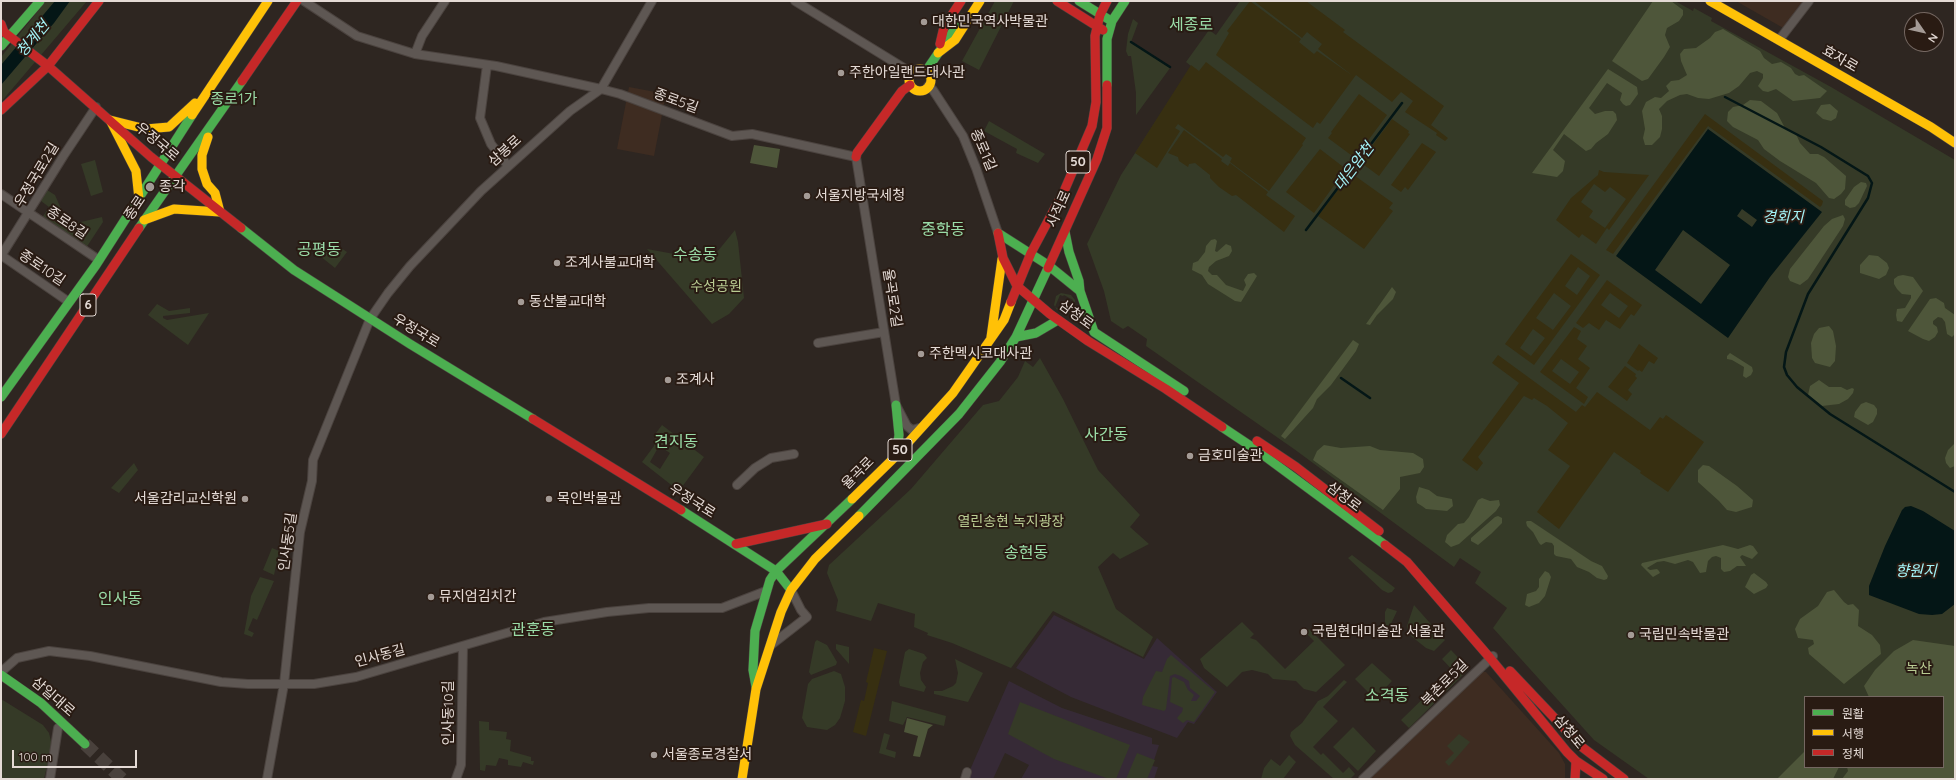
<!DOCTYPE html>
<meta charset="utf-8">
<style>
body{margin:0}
#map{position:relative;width:1956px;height:780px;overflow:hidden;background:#2e2621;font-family:Quicksand,"Noto Sans KR",sans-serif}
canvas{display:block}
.frame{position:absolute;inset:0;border:2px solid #e4dad5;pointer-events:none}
.legend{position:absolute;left:1804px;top:696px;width:140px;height:72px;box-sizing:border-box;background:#291b13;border:1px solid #746761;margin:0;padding:5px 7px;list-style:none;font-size:12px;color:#e4dad5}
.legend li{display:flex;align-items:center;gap:8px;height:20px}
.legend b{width:20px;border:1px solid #746761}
.north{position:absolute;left:1904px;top:12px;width:40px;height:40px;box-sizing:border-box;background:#291b13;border:1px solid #746761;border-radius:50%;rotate:124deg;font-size:11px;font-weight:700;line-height:16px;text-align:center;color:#e4dad5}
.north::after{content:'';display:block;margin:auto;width:14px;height:18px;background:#a49b96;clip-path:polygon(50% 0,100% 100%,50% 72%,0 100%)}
.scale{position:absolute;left:12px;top:750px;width:125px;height:18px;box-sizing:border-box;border:2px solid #e4dad5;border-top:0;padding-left:5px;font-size:12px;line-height:14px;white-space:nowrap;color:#e4dad5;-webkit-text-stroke:3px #291b13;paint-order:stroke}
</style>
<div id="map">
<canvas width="1956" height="780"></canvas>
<div class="frame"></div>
<ul class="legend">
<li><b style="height:5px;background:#4caf50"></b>원활</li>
<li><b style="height:5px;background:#ffc107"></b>서행</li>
<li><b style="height:5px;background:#c62828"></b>정체</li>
</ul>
<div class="north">N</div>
<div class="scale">100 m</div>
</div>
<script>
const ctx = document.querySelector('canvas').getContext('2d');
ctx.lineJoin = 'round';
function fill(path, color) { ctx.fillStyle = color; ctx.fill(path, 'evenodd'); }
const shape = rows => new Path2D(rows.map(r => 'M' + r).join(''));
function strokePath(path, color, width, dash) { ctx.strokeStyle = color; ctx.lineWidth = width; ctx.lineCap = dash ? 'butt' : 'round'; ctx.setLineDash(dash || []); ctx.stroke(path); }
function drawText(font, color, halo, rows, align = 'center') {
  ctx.font = font + ' Quicksand,"Noto Sans KR",sans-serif'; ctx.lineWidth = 4; ctx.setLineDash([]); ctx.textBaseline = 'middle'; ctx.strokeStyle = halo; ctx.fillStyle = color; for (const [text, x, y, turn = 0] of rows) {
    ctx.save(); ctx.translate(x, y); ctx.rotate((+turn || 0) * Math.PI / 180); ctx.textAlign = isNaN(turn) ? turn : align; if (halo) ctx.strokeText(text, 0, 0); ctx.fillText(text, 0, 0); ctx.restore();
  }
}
const built = shape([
 [1736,1,1807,1,1785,29],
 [629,87,666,94,654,156,617,149],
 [1481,672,1486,672,1559,753,1565,764,1565,779,1368,779]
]);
const education = shape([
 [1054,615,1144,659,1157,638,1217,692,1194,724,1188,722,1177,738,1071,697,1016,668],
 [1009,681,1062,708,1152,738,1152,744,1159,745,1152,766,1158,767,1154,779,1021,779,1029,765,1005,753,993,779,966,779]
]);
const green = shape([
 [46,1,87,1,1,102,1,57],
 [995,1,1014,1,979,70,962,61],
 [1240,1,1675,1,1693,11,1694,8,1712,18,1711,21,1831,87,1955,160,1955,779,1649,779,1594,740,1493,628,1507,608,1475,583,1481,572,1460,558,1454,567,1294,449,1146,346,1147,339,1128,326,1123,329,1111,321,1104,291,1087,244,1121,175,1191,66,1186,62,1209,30,1216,35],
 [1805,697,1943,697,1943,767,1805,767],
 [1133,19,1138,23,1131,42,1170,68,1136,115,1136,93,1131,56,1128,56,1126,51,1128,34],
 [989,121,1045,154,1038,163,1016,153,1017,149,984,131],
 [95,160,103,192,91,196,81,164],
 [47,190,55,195,68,225,102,217,103,222,86,248,42,218,49,207,41,201],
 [735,230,738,242,744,298,729,314,712,324,647,249,707,260,713,257],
 [321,244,333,253,338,246,347,252,335,268,315,252],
 [1061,293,1071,295,1075,300,1075,307,1068,314,1057,310,1054,305,1056,296],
 [1060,295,1063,296,1064,295,1073,300,1068,313,1055,307],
 [157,304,169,311,190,308,190,313,163,316,163,318,167,320,209,313,188,345,148,315],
 [1040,358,1063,399,1098,470,1140,515,1130,527,1149,544,1120,559,1113,553,1098,567,1116,609,1153,637,1143,657,1053,611,1011,668,952,643,927,635,928,633,914,627,915,614,878,603,871,621,836,611,838,600,827,573,829,565,911,489,983,405,999,401,1018,377,1025,361,1033,367],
 [662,425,704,457,679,491,642,462,654,446,656,433],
 [659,446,670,453,660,469,650,462],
 [134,463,138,470,119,493,111,488],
 [272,548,279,551,274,575,263,570],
 [1352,555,1395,588,1392,592,1388,593,1382,590,1348,558],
 [260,577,274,581,257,620,253,618,248,630,254,633,252,637,244,634,251,596],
 [1414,605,1445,640,1434,651,1426,648,1411,636,1408,630,1407,626],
 [1387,608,1397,611,1390,626,1386,625,1385,622,1385,612],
 [1242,622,1254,634,1250,638,1256,640,1285,669,1314,641,1306,633,1309,629,1345,665,1316,692,1304,689,1296,681,1273,679,1268,674,1252,670,1242,672,1227,687,1204,668,1200,659],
 [817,640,827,645,837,662,836,665,811,675,809,672,815,642],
 [836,644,849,647,849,664,836,649],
 [909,649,924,654,927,658,923,662,920,673,921,680,926,687,924,692,900,686,899,682,905,652],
 [1451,650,1469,669,1409,728,1401,720,1440,682,1445,687,1457,675,1442,659],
 [1171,655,1215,692,1194,722,1187,720,1183,723,1179,720,1177,718,1182,712,1183,708,1170,702,1172,678,1174,677,1184,682,1188,690,1194,695,1191,701,1196,701,1200,696,1190,688,1189,681,1181,676,1175,674,1170,676,1166,709,1164,711,1142,705,1143,697,1156,671,1162,672,1167,659],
 [955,659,983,673,968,702,934,694,934,691,942,691,953,686,956,683,958,673],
 [1372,663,1392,681,1375,699,1355,679],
 [834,671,841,674,845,687,845,701,840,718,835,725,827,730,807,727,802,718,808,684,812,679],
 [1344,680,1347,682,1323,707,1338,721,1313,747,1321,755,1323,753,1343,773,1349,767,1355,774,1350,779,1334,779,1295,745,1290,736,1291,732,1302,723,1318,701,1328,696],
 [1,699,43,725,49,733,52,745,44,779,1,779],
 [892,701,946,716,944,726,907,717,903,725,889,721],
 [1020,702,1130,745,1116,779,1109,779,1054,759,1008,734],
 [479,721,489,722,489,730,507,732,506,739,511,740,510,751,531,757,531,761,534,761,533,765,523,762,521,767,508,765,508,760,499,758,496,766,486,765,485,771,480,770],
 [1353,727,1376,751,1358,771,1333,747],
 [884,733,890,735,886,749,896,752,895,758,879,753],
 [1459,734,1470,742,1449,766,1445,762,1454,753,1447,746],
 [1137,753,1155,760,1147,779,1126,779],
 [1289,755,1296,762,1283,779,1261,779,1264,768,1271,759,1280,766]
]);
const forest = shape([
 [1653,1,1671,1,1683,10,1683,15,1679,21,1667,28,1665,35,1670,47,1664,57,1648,79,1642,81,1612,61],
 [1723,29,1760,51,1764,58,1772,64,1781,62,1791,68,1795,74,1799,76,1804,75,1827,91,1820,98,1793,101,1776,89,1768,92,1763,91,1758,86,1763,78,1763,74,1757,71,1750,73,1739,86,1729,93,1709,99,1698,98,1687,94,1680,95,1667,101,1659,109,1662,116,1662,129,1660,137,1652,145,1645,145,1643,138,1645,129,1642,111,1646,102,1655,97,1661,98,1669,91,1666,86,1671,81,1679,80,1687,75,1681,61,1680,54,1684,49,1696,48,1710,38,1715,32],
 [1608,69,1637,87,1638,94,1630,105,1626,106,1623,104,1620,100,1622,93,1607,83,1589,108,1595,114,1605,111,1613,111,1616,114,1617,120,1608,134,1596,143,1591,149,1586,151,1564,134,1553,150,1565,161,1563,171,1557,177,1532,173],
 [1750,100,1761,101,1777,113,1785,128,1796,134,1800,143,1810,154,1818,154,1824,157,1846,176,1845,189,1841,194,1834,199,1829,198,1816,183,1780,161,1764,149,1758,140,1733,127,1727,121,1728,112,1733,107,1743,105],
 [1830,104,1838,111,1836,118,1831,121,1823,119,1816,113,1821,105],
 [754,145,780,149,777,168,750,163],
 [1861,182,1866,183,1867,186,1859,203,1855,207,1850,208,1845,205,1845,200,1854,187],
 [1843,215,1845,219,1843,226,1808,279,1800,285,1790,281,1788,277,1790,269,1824,226,1832,219],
 [1215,239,1217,241,1215,251,1217,252,1226,244,1231,246,1232,251,1229,256,1216,261,1209,267,1208,271,1212,275,1217,275,1226,285,1243,291,1246,285,1244,280,1248,274,1254,273,1257,276,1241,302,1235,301,1208,284,1202,275,1192,270,1193,263,1198,261,1205,252,1206,246,1211,240],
 [1869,255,1878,256,1887,263,1889,268,1886,275,1879,279,1860,273,1860,265],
 [1903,275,1913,277,1923,291,1902,322,1897,321,1896,315,1897,309,1905,308,1911,298,1911,295,1902,294,1897,289,1894,284,1894,279,1898,276],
 [1392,287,1396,292,1393,299,1377,315,1370,325,1366,324],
 [1936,298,1944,303,1945,308,1955,315,1955,334,1952,337,1947,334,1945,322,1942,318,1938,317,1933,321,1933,324,1937,327,1938,332,1935,337,1929,341,1923,339,1908,331,1930,299],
 [1829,326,1833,331,1836,346,1835,361,1830,367,1815,363,1812,358,1811,343,1814,334,1819,328],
 [1353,340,1359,344,1356,351,1331,385,1317,399,1313,408,1285,439,1281,436],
 [1730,353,1752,367,1753,371,1751,375,1746,378,1743,376,1744,367,1732,360,1727,359,1727,356],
 [1819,380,1829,387,1841,387,1847,390,1852,388,1854,389,1853,393,1848,399,1839,404,1822,406,1808,395,1810,386],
 [1866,402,1874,405,1877,409,1877,414,1873,422,1868,425,1854,417,1855,412,1861,404],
 [1955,443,1955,466,1950,468,1946,463,1945,458,1948,450],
 [1324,445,1341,448,1370,446,1380,450,1413,453,1423,459,1424,467,1420,473,1400,477,1400,489,1383,510,1313,460,1317,451],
 [1703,465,1709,466,1737,486,1753,500,1752,507,1736,512,1727,510,1719,501,1698,482,1698,470],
 [1419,487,1429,490,1437,496,1452,499,1453,506,1447,511,1426,509,1422,506,1417,503,1416,497],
 [1482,498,1490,501,1499,500,1500,505,1496,511,1459,544,1451,547,1445,542,1447,535,1458,524,1464,523,1469,517,1478,500],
 [1498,516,1502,518,1502,523,1491,534,1478,545,1471,541,1471,538,1495,517],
 [1527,521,1531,521,1591,561,1602,566,1608,576,1607,579,1604,580,1597,578,1589,572,1577,567,1571,559,1556,556,1554,554,1554,546,1552,543,1546,542,1541,545,1539,543,1533,532,1527,526,1526,522],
 [1723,545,1738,549,1750,545,1753,546,1758,553,1752,559,1742,555,1740,557,1746,566,1737,566,1730,571,1724,572,1721,569,1721,558,1716,556,1712,557,1708,561,1706,572,1700,573,1693,562,1688,560,1675,564,1664,561,1657,562,1647,568,1650,570,1657,569,1659,571,1660,573,1653,577,1641,565,1642,563],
 [1545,571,1549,573,1551,577,1545,596,1539,603,1529,607,1525,605,1527,594,1536,591,1539,587,1539,579],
 [1754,573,1766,582,1768,585,1766,588,1754,594,1745,587,1751,575],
 [1834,590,1844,602,1848,605,1853,604,1859,610,1858,626,1872,635,1880,645,1881,654,1844,684,1809,654,1808,648,1814,644,1813,640,1798,638,1795,629,1800,619,1818,606,1827,592],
 [1913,640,1955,646,1955,779,1842,779,1848,771,1847,767,1943,767,1943,697,1869,697,1864,686,1875,670,1894,651],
 [907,718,933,725,928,729,920,757,913,756,918,736,904,732],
 [1805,751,1805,767,1839,767,1833,779,1777,779]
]);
const sand = shape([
 [1250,1,1301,39,1299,42,1314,54,1317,51,1353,76,1318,49,1322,44,1307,32,1302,38,1254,1,1306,1,1345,30,1343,32,1444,106,1431,125,1448,138,1445,141,1436,135,1437,133,1405,112,1413,101,1401,92,1392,102,1356,75,1320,124,1317,122,1313,128,1216,55,1229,33,1227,31],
 [1206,62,1306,138,1302,144,1303,145,1269,191,1230,162,1232,158,1226,154,1223,157,1178,124,1175,128,1180,131,1157,168,1135,153,1191,65,1199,71],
 [1359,94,1387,115,1355,158,1328,138,1332,133,1331,132],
 [1705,114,1823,201,1822,205,1820,207,1708,126,1613,254,1606,250],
 [1392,119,1409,131,1408,133,1410,134,1379,176,1360,162],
 [1184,130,1222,159,1221,161,1228,166,1230,163,1268,192,1266,195,1295,216,1284,232,1236,195,1232,196,1219,187,1210,178,1210,175,1195,163,1189,164,1188,167,1179,161,1178,157,1168,153],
 [1422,143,1436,152,1408,190,1405,187,1401,192,1391,185],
 [1320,149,1346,169,1314,213,1286,192],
 [1599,170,1604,172,1649,175,1609,230,1607,228,1596,244,1582,234,1579,238,1556,220,1571,198,1598,175],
 [1594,184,1605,192,1610,187,1626,199,1605,228,1589,217,1593,211,1581,202],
 [1351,173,1393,203,1389,208,1393,211,1364,249,1318,216],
 [1571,254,1600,275,1534,365,1505,344],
 [1578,267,1590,276,1577,295,1565,286],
 [1554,293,1571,306,1553,330,1536,318],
 [1533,329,1545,338,1531,356,1520,348],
 [1607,280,1642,305,1634,316,1631,314,1620,329,1606,320,1599,330,1589,323,1583,328,1576,323],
 [1610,293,1628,306,1619,318,1601,305],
 [1574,327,1581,331,1577,339,1587,346,1578,359,1590,368,1576,388,1588,397,1584,404,1540,372],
 [1561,359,1579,372,1570,384,1552,371],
 [1639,344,1658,358,1654,364,1649,361,1642,372,1639,370,1638,371,1627,363],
 [1498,355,1576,412,1582,405,1585,407,1597,392,1650,430,1660,417,1663,419,1666,415,1704,442,1668,492,1640,473,1641,471,1614,452,1559,529,1537,512,1570,466,1548,450,1568,423,1547,406,1534,398,1532,400,1524,396,1523,397,1478,457,1483,463,1477,471,1462,460,1519,383,1492,363],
 [1625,366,1636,374,1635,376,1637,378,1628,390,1632,394,1627,401,1608,387],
 [874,648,887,651,866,736,853,732,861,700,864,701,868,683,866,682]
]);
const water = shape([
 [55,1,70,1,54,23,1,85,1,65],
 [1708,129,1822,212,1770,277,1728,338,1616,256],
 [1742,209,1757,220,1752,227,1737,216],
 [1683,230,1730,265,1701,304,1655,270],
 [1911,506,1923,511,1955,531,1955,604,1942,614,1932,615,1919,614,1869,595,1869,586,1885,546,1902,510,1905,507]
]);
const stream = shape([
 [1131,42,1170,67],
 [1725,97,1821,147,1868,176,1872,183,1868,198,1808,294,1786,352,1784,367,1787,375,1797,387,1830,414,1955,492],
 [1306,230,1402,103],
 [1341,378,1370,398]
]);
const primaryTunnel = shape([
 [85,744,122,779]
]);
const street = shape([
 [304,1,357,36,415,54,496,66,601,89,620,94,732,136,752,134,856,157,896,405,907,426,912,430,919,428],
 [795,1,912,73],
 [1779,40,1809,1],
 [415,54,422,36,445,1],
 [487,65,480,118,491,144,508,166],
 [928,86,933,90,963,136,976,168,998,233],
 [1,194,99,260],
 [1,255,69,302],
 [1,256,64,155,96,107],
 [818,343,884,332],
 [737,485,755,468,771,458,794,454],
 [771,645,807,617,801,610,791,590],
 [1,672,17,658,49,651,90,656,221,682,248,684,314,684,356,677,544,622,607,612,649,608,722,608,766,591],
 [50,779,58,728],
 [267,779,284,684,300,532,312,481,313,460,370,319,388,293,410,266,481,191,570,111,601,89,652,1],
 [456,779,461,765,463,646],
 [965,779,967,772],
 [1363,779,1493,656]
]);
const fast = shape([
 [1079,1,1108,19],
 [1,46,40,1],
 [926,71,962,18],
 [1107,85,1107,39,1112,21,1125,1],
 [139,228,242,81],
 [241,228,294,270,410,344,533,419],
 [1065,232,1069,252,1079,281,1080,291,1094,332,1184,391],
 [998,233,1048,265,1080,291],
 [1016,337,1036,333,1058,320],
 [1,397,96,265,192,115],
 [896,405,899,435,896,456],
 [1222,427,1255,449,1385,545],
 [681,510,776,571,791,590],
 [859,516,959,414,1000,362,1016,337,1048,268],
 [1,675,41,703,85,744],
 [756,687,753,670,755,631,770,580,776,571,852,499]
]);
const slow = shape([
 [1710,1,1931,127,1955,143],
 [938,53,955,40,980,1],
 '909 80a11 11 0 1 1 22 0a11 11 0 1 1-22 0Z',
 [192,115,268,1],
 [110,120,146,129,169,127,195,103],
 [110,120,136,171,139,199],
 [144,220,174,209,220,212,215,193,207,184,202,169,202,155,208,137],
 [991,337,1002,259],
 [852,499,896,456,953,393,1004,320,1011,302],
 [742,779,756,689,781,612,791,590,815,559,859,516]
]);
const jam = shape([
 [1057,1,1103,30],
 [1,24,4,32,48,66,151,157,241,228],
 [940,44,944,27,961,1],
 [242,81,297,1],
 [1,110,48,66,99,1],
 [856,157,857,153,902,91,910,85],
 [998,233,1003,258,1017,286,1050,314,1088,341,1166,389,1222,427],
 [1048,268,1097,159,1107,128,1107,85],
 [1011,302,1031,253,1065,189,1092,126,1096,102,1095,36,1100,15,1107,1],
 [533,419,681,510],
 [1,434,139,228],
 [1257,441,1296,467,1379,531],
 [736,544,827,524],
 [1385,545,1407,562,1490,658,1567,752,1576,761,1603,779],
 [1510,671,1582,747,1624,779],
 [1575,779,1576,761]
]);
const markers = [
 [924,22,4,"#a49b96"],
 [841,73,4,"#a49b96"],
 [150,187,5,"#a49b96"],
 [807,196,4,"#a49b96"],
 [557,263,4,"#a49b96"],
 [521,302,4,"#a49b96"],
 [921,354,4,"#a49b96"],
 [668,380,4,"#a49b96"],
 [1190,456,4,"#a49b96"],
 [245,499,4,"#a49b96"],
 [549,499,4,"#a49b96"],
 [431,597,4,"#a49b96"],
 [1304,632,4,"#a49b96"],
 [1631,635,4,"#a49b96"],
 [654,755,4,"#a49b96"]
];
const shields = [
 [1078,162,24],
 [88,305,16],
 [900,450,24]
];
const shieldNames = [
 ["50",1078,162],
 ["6",88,305],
 ["50",900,450]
];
const poiNames = [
 ["대한민국역사박물관",932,22],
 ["주한아일랜드대사관",849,73],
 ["종각",159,187],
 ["서울지방국세청",815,196],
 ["조계사불교대학",565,263],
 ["동산불교대학",529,302],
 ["주한멕시코대사관",929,354],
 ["조계사",676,380],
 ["금호미술관",1198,456],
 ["서울감리교신학원",237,499,"right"],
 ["목인박물관",557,499],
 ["뮤지엄김치간",439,597],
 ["국립현대미술관 서울관",1312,632],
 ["국립민속박물관",1639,635],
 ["서울종로경찰서",662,755]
];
const streetNames = [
 ["효자로",1840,59,30],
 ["종로5길",676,101,20],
 ["우정국로",157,142,40],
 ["종로1길",983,150,67],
 ["삼봉로",505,151,-42],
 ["우정국로2길",37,175,-59],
 ["종로",135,208,-56],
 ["사직로",1059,209,-66],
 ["종로8길",67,223,34],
 ["종로10길",42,268,34],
 ["율곡로2길",892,298,81],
 ["삼청로",1076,315,36],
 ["우정국로",416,331,31],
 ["율곡로",858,473,-45],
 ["삼청로",1344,497,37],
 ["우정국로",692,501,32],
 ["인사동5길",288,542,-82],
 ["인사동길",380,656,-15],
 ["북촌로5길",1445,683,-45],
 ["삼일대로",53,697,41],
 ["인사동10길",449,713,-90],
 ["삼청로",1569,732,50]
];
const parkNames = [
 ["수성공원",716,287],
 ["열린송현 녹지광장",1011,522],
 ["녹산",1919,669]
];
const waterNames = [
 ["청계천",33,39,-50],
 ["대은암천",1354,167,-53],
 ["경회지",1783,217],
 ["향원지",1916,571]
];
const neighbourhoodNames = [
 ["종로1가",234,99]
];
const quarterNames = [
 ["세종로",1191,25],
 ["중학동",943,230],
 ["공평동",319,250],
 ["수송동",695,255],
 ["사간동",1106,435],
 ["견지동",676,442],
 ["송현동",1026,553],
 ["인사동",120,599],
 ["관훈동",533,630],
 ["소격동",1387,696]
];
fill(built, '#3e2c21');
fill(education, '#362a36');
fill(green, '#353a27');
fill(forest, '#4e563a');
fill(sand, '#372f11');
fill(water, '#041616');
strokePath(stream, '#041616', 2.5);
strokePath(primaryTunnel, '#49413c', 13, [13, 6]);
strokePath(street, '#4b433f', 10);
strokePath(fast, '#4b433f', 10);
strokePath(slow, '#4b433f', 10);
strokePath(jam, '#4b433f', 10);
strokePath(street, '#5e5753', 8);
strokePath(fast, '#4caf50', 9);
strokePath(slow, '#ffc107', 9);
strokePath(jam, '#c62828', 9);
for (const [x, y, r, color] of markers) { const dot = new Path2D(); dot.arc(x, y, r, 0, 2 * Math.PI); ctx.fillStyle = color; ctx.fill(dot); strokePath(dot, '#291b13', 1.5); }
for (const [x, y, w] of shields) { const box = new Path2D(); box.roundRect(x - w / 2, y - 11, w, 22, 3); ctx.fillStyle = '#291b13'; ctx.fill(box); strokePath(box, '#e4dad5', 1); }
drawText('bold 13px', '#e4dad5', null, shieldNames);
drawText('14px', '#e4dad5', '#291b13', poiNames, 'left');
drawText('14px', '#e4dad5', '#291b13', streetNames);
drawText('14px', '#b9cb92', '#291b13', parkNames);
drawText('italic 15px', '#a3f3f7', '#291b13', waterNames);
drawText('15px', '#9adca7', '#291b13', neighbourhoodNames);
drawText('16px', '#9adca7', '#291b13', quarterNames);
</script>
